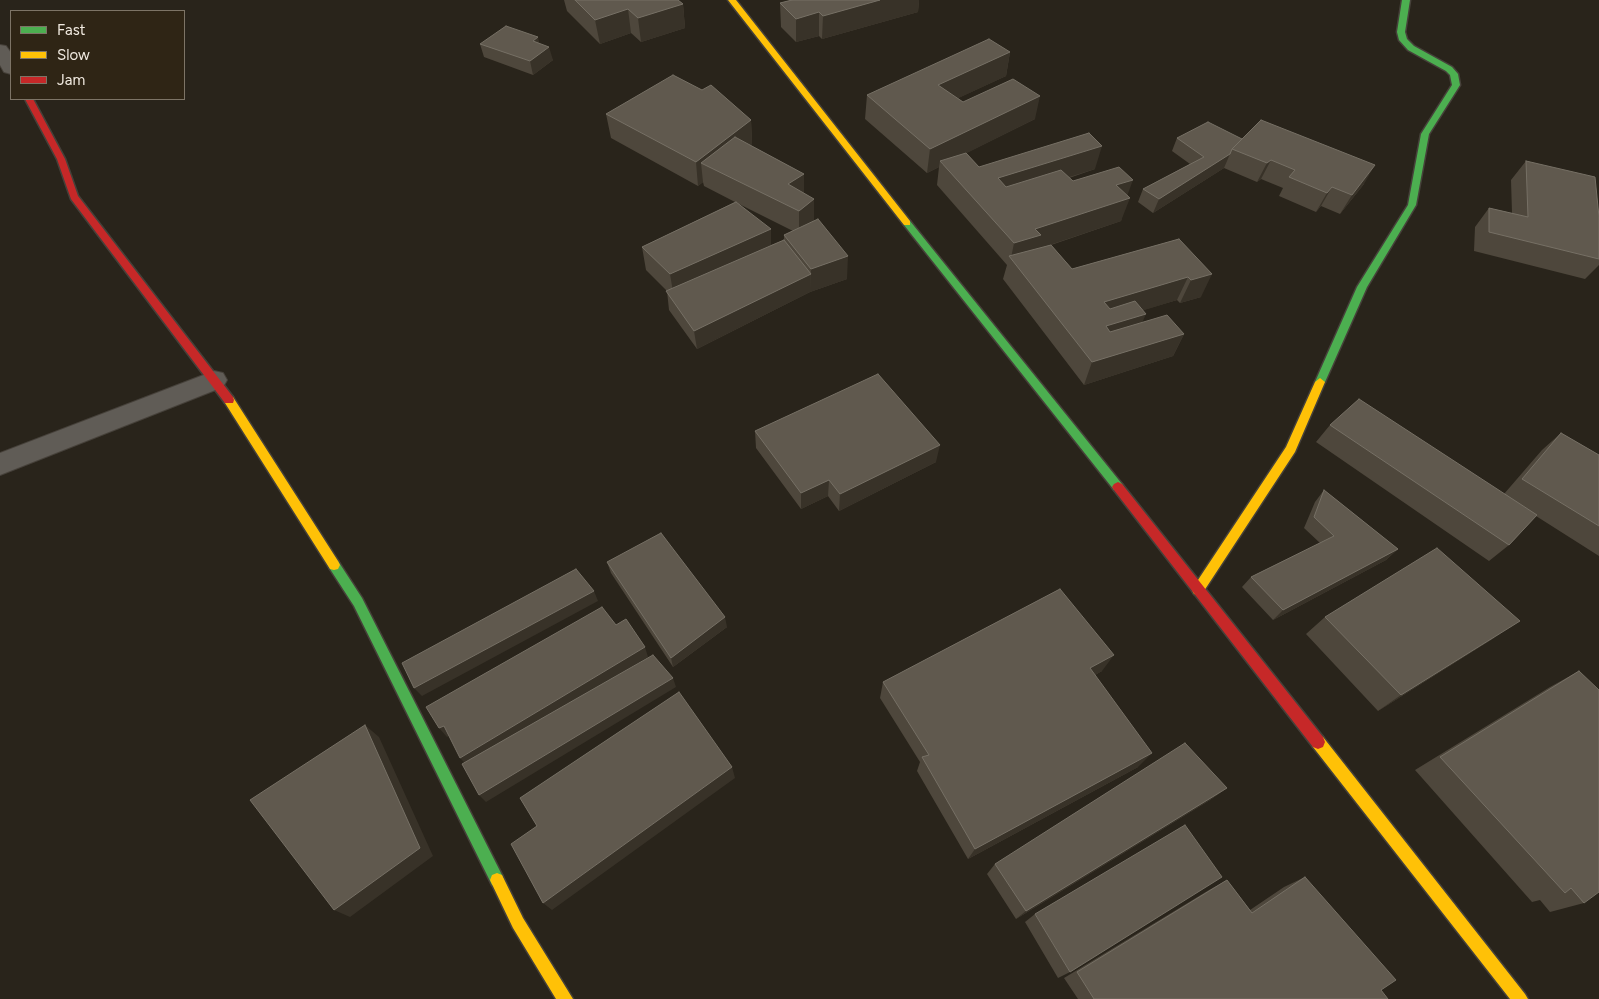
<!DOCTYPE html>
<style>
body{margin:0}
#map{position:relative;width:1599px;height:999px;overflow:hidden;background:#29241b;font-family:Figtree,sans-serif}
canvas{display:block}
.legend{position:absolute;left:10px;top:10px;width:175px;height:90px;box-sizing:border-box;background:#2f2515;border:1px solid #7d7466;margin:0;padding:6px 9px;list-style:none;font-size:15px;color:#f1eae0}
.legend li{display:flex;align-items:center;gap:10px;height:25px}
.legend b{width:25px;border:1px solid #7d7466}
</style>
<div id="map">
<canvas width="1599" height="999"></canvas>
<ul class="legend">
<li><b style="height:6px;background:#4caf50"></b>Fast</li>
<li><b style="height:6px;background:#ffc107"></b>Slow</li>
<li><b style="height:6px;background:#c62828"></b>Jam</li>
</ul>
</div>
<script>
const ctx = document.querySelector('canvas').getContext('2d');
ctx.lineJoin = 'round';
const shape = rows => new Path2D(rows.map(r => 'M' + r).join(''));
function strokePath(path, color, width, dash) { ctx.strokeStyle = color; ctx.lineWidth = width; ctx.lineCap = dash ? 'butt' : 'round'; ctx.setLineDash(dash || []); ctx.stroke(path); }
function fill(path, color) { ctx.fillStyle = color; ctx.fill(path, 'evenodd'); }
const street = shape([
 [0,45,6,46,11,53,11,74,4,72,0,65,0,45],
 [214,371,223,373,227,380,223,387,0,475,0,453,214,371]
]);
const fast = shape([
 [1402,0,1410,0,1405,32,1407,39,1414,46,1452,67,1458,74,1460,85,1429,134,1416,205,1367,287,1325,382,1320,386,1315,382,1357,287,1408,205,1421,134,1452,85,1450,75,1446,71,1408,50,1399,40,1397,32,1402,0],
 [907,220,910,221,1122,484,1124,487,1122,490,1114,490,904,225,904,221,907,220],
 [334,560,338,561,362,598,502,875,504,880,502,885,497,887,492,885,354,606,330,569,328,565,330,561,334,560]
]);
const slow = shape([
 [728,0,736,0,910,221,910,225,904,225,728,0],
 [1320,378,1325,382,1295,452,1202,594,1198,595,1194,594,1192,590,1194,586,1286,447,1315,382,1320,378],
 [229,396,233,397,338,561,340,565,338,569,334,570,330,569,225,403,224,400,229,396],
 [1318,735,1323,737,1525,994,1528,999,1510,999,1313,747,1311,742,1313,737,1318,735],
 [497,873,502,875,523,918,573,999,556,999,513,928,490,880,492,875,497,873]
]);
const jam = shape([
 [25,99,33,99,65,159,78,196,233,397,234,400,233,403,225,403,71,199,57,159,25,99],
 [1118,482,1122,484,1323,737,1325,742,1323,747,1318,749,1313,747,1114,490,1112,487,1114,484,1118,482]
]);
const wall = shape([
 [564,0,678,0,683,4,685,28,641,42,631,33,600,44,567,11],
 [792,0,919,0,918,12,822,39,819,36,796,42,781,27,780,3],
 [539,43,553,60,533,75,484,57,480,44],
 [1010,52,1006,76,958,98,963,102,1035,119,966,153,979,167,1095,169,1069,178,1073,181,1128,195,1121,221,1051,245,1072,269,1179,239,1201,297,1180,303,1177,300,1143,310,1142,322,1184,334,1173,356,1084,385,1003,279,1007,265,937,185,939,167,927,173,865,119,867,95],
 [606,114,751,120,752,144,750,145,804,174,804,194,814,221,847,279,810,292,697,349,669,310,667,291,646,270,642,247,735,202,704,186,703,182,698,186,611,138],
 [739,204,793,231,784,235,784,240,771,245],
 [1177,138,1242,139,1364,184,1340,214,1321,206,1316,212,1279,196,1283,188,1261,179,1257,182,1224,168,1153,213,1138,202,1143,189,1190,164,1172,151],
 [1526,161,1599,217,1599,265,1585,279,1474,251,1475,227,1489,208,1512,213,1511,180],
 [1330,425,1504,494,1542,450,1561,433,1599,455,1599,556,1536,516,1509,545,1489,561,1316,442],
 [755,431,936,462,839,511,828,496,801,509,756,448],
 [1324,490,1398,549,1386,560,1273,620,1242,587,1251,577,1320,543,1304,528,1315,502],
 [607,562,727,627,673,667,611,573],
 [1325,617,1494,638,1378,711,1306,634],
 [1102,671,1095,675,1138,767,968,859,917,771,920,762,880,698,883,682],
 [1579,671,1584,903,1550,912,1540,900,1532,902,1415,770,1550,687],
 [1227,788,1210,800,1016,919,987,874,995,864],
 [1305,877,1381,990,1388,999,1078,999,1064,978,1209,890,1227,880,1250,910,1284,887],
 [1035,914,1070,972,1058,978,1025,922]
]);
const shadedWall = shape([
 [880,0,919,0,918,12,822,39,823,16],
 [683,4,685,28,641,42,638,18],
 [628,9,631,33,600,44,595,20],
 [819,12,819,36,796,42,796,19],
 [538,37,541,51,533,41],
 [549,47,553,60,533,75,530,61],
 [1010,52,1006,76,935,109,938,85],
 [1040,96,1035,119,943,165,940,161,939,167,927,173,930,149],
 [751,120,752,144,718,171,701,163,703,182,698,186,696,162],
 [1102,146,1095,169,993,201,998,178],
 [1230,154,1224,168,1153,213,1159,199],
 [1271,160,1261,179,1257,182,1267,163],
 [1375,165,1364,184,1340,214,1352,195],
 [804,174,804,197,788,184],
 [1133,180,1126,199,1130,198,1121,221,1011,258,1014,243,1035,229,1116,185],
 [1332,187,1321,206,1316,212,1327,193],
 [814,199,814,223,799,234,799,211],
 [771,229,771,252,674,298,670,274],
 [848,256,847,279,810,292,811,269],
 [811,274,810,292,697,349,694,331],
 [1212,274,1201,297,1180,303,1191,280],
 [1188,277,1177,300,1096,325,1104,302],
 [1146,314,1136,337,1097,349,1106,326],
 [1184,334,1173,356,1084,385,1092,362],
 [940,445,936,462,839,511,840,494],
 [829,480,828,496,801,509,801,493],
 [1398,549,1386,560,1273,620,1283,610],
 [594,591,598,601,422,696,414,688],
 [725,617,727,627,673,667,671,658],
 [1520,621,1494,638,1378,711,1401,695],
 [645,647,648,657,468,766,460,758],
 [1114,655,1102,671,1079,684,1090,668],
 [673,678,676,687,486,802,479,795],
 [365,725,379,737,433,856,350,917,334,910],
 [444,726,452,734,447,737,439,728],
 [1152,753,1138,767,968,859,975,849],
 [732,767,735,778,552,910,543,903],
 [1227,788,1210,800,1016,919,1026,911]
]);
const building = shape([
 [575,0,678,0,683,4,638,18,628,9,595,20,575,0],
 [792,0,880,0,823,16,819,12,796,19,780,3,792,0],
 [506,26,538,37,533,41,549,47,530,61,480,44,506,26],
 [989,39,1010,52,938,85,963,102,1013,79,1040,96,930,149,867,95,989,39],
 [673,75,702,90,711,85,751,120,696,162,606,114,673,75],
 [1261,120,1375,165,1352,195,1332,187,1327,193,1289,177,1295,170,1271,160,1267,163,1232,149,1261,120],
 [1208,122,1242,139,1232,149,1230,154,1159,199,1143,189,1204,157,1177,138,1208,122],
 [1089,133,1102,146,998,178,1006,187,1061,170,1073,181,1119,167,1133,180,1116,185,1130,198,1035,229,1041,235,1014,243,940,161,966,153,979,167,1089,133],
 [735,137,804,174,788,184,814,199,799,211,701,163,735,137],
 [1526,161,1595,177,1599,217,1599,259,1489,232,1489,208,1528,217,1526,161],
 [736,202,771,229,670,274,642,247,736,202],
 [818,219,848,256,811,269,784,235,818,219],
 [1179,239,1212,274,1191,280,1188,277,1104,302,1110,309,1135,301,1146,314,1106,326,1110,332,1167,315,1184,334,1092,362,1009,256,1051,245,1072,269,1179,239],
 [784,240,811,274,694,331,666,291,784,240],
 [878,374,940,445,840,494,829,480,801,493,755,431,878,374],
 [1359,399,1537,515,1509,545,1330,425,1359,399],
 [1561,433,1599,455,1599,526,1522,479,1561,433],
 [1324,490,1398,549,1283,610,1251,577,1334,536,1314,517,1324,490],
 [661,533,725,617,671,658,607,562,661,533],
 [1437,548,1520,621,1401,695,1325,617,1437,548],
 [576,569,594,591,414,688,402,663,576,569],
 [1060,589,1114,655,1090,668,1152,753,975,849,922,757,929,755,883,682,1060,589],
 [602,607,616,625,626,619,645,647,460,758,444,726,439,728,426,707,602,607],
 [653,655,673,678,479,795,462,764,653,655],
 [1579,671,1599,690,1599,892,1584,903,1571,888,1565,893,1440,757,1579,671],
 [679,692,732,767,543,903,511,844,537,826,520,798,679,692],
 [365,725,420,848,334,910,250,800,365,725],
 [1185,743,1227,788,1026,911,995,864,1185,743],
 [1185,825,1222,877,1070,972,1035,914,1185,825],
 [1305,877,1396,980,1381,990,1388,999,1094,999,1077,972,1227,880,1252,913,1305,877]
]);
strokePath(street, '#46413a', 2);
strokePath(fast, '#46413a', 3);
strokePath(slow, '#46413a', 3);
strokePath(jam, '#46413a', 3);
fill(street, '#605c56');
fill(fast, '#4caf50');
fill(slow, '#ffc107');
fill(jam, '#c62828');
fill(wall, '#4e473c');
fill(shadedWall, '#383228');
fill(building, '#60594e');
strokePath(building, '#767065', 1);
</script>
